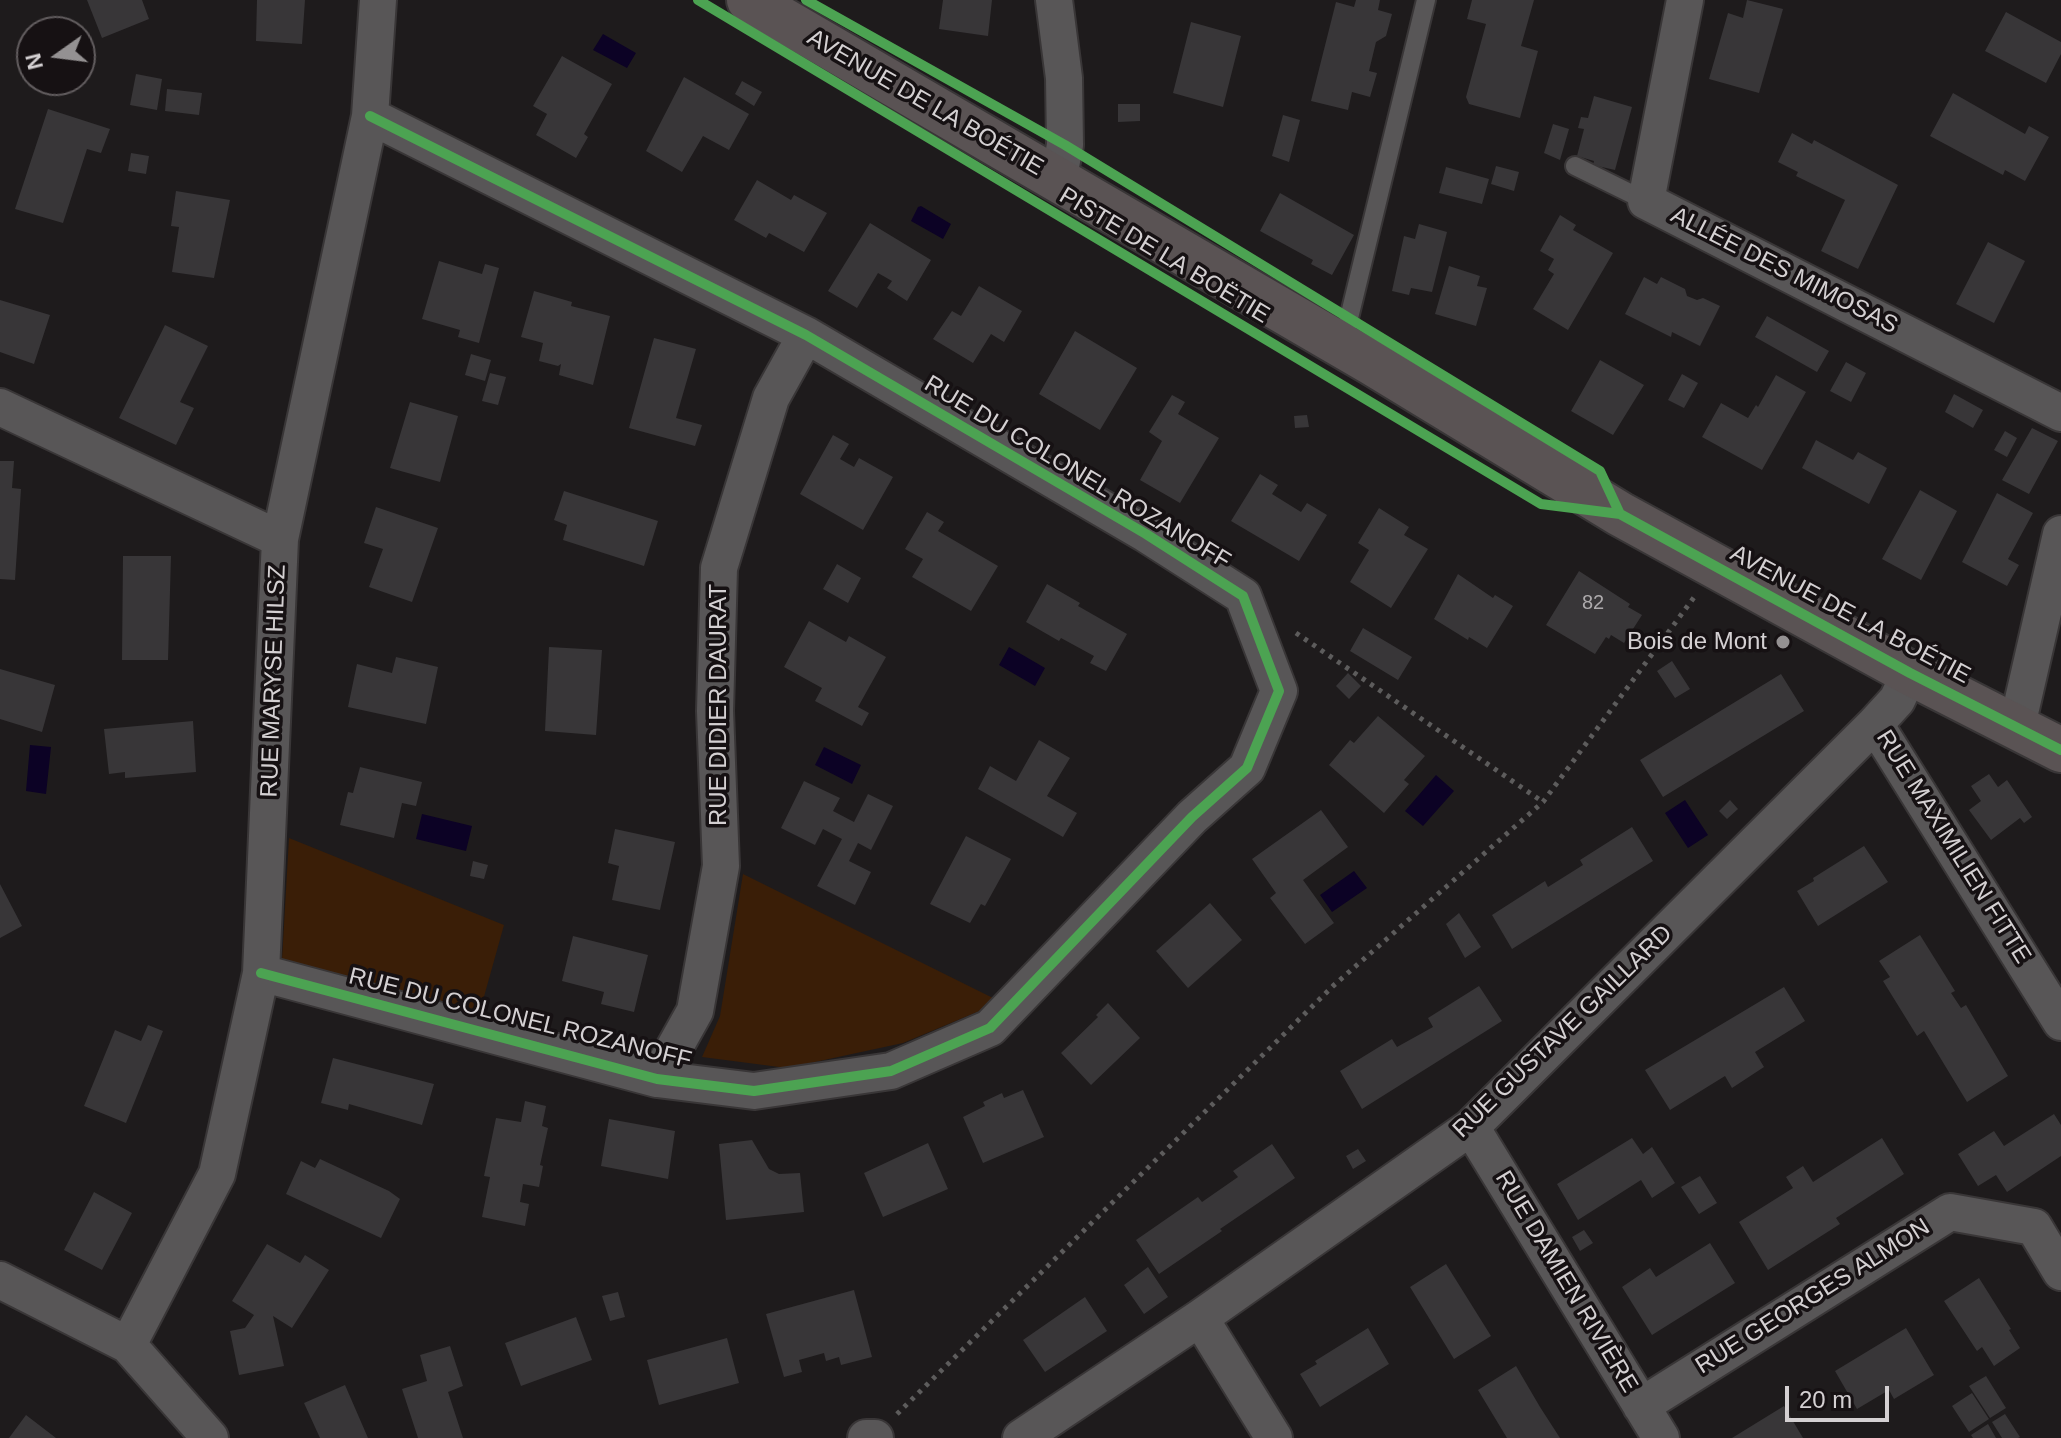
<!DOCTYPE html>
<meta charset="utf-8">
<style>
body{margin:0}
#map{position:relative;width:2061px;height:1438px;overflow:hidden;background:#1e1b1c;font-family:Arial,sans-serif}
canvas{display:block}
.north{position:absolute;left:16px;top:16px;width:80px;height:80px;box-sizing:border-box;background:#161113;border:2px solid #625d5f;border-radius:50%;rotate:256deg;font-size:22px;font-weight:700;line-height:32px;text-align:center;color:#d4d0d2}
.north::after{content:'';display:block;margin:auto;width:28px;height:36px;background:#949192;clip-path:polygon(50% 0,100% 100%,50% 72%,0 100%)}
.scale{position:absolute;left:1785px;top:1386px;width:104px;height:36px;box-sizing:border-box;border:4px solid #d4d0d2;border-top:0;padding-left:10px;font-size:24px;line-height:28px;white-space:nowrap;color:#d4d0d2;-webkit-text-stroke:6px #161113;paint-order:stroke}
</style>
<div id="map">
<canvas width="2061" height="1438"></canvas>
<div class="north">N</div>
<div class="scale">20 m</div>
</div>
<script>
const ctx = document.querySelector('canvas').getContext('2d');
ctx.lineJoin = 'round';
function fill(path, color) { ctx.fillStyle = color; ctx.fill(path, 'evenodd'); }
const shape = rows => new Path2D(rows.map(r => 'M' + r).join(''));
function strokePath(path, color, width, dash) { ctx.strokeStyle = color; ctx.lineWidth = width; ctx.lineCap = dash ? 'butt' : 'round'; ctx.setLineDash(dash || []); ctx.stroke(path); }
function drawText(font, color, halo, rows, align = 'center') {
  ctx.font = font + ' Arial,sans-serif'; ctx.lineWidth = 7; ctx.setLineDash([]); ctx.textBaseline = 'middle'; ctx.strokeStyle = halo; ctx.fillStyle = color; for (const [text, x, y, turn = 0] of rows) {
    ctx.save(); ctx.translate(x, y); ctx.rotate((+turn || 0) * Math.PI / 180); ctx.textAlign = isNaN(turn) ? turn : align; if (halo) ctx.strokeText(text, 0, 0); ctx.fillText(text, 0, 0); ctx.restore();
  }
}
const green = shape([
 [289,838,504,925,480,1011,282,960],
 [743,874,1001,1002,903,1043,787,1068,702,1057,720,1016]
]);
const water = shape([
 [603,34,636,53,627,68,593,50],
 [921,206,951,224,943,239,911,221,918,207],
 [1009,647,1045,668,1035,686,999,665],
 [30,745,51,747,46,794,26,791],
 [824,747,861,765,852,784,815,765],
 [1436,775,1454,791,1423,826,1405,811],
 [1685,800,1708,835,1688,848,1665,813],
 [422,814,472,826,466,851,416,839],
 [1354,871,1367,888,1332,912,1320,895]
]);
const building = shape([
 [87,0,142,0,149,19,102,38],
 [257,0,305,0,302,44,256,41],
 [943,0,992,0,988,36,939,29],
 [1356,0,1380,0,1378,10,1392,14,1386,36,1376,42,1369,71,1377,73,1370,97,1352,92,1348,110,1311,101,1336,2,1354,7],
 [1472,0,1534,0,1521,46,1538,51,1520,118,1469,104,1466,97,1486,24,1467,19],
 [1747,0,1783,9,1759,93,1709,79,1728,13,1743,18],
 [2006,12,2061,42,2061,54,2046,83,1985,51],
 [1191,22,1241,36,1223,107,1173,93],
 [562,56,612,84,584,134,588,137,576,158,536,135,547,114,533,106],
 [136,74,162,79,157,110,130,105],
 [684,77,749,114,729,150,703,136,682,172,646,151],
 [742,81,762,92,754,106,735,94],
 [167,89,202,93,199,115,165,111],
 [1953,93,2025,134,2029,126,2049,137,2025,181,2005,170,2003,175,1930,136],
 [1594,96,1632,107,1615,170,1593,165,1594,161,1577,156,1584,129,1578,128,1581,117,1588,118],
 [1118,104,1140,104,1140,121,1118,122],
 [48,109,110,129,101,153,87,149,63,223,15,209],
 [1283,115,1300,120,1289,162,1272,156],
 [1553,124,1569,129,1560,160,1544,153],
 [1792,133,1812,144,1814,140,1898,185,1858,269,1821,251,1845,200,1796,176,1798,172,1778,162],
 [131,153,149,156,146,174,128,171],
 [1496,166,1519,172,1514,191,1491,184],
 [1446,167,1489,179,1482,204,1439,193],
 [757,180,791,200,794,195,827,213,804,252,769,233,766,238,734,220],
 [176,191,230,200,214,278,172,272,179,227,171,226],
 [1280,193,1354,235,1332,275,1311,264,1313,260,1260,231],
 [1560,215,1576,225,1573,230,1613,253,1568,330,1533,309,1554,274,1548,270,1554,259,1540,251],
 [870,223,931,260,907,301,887,288,892,281,878,273,857,308,828,291],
 [1419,224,1447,232,1432,292,1411,288,1409,295,1392,291,1404,236,1415,239],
 [1988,242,2025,261,1994,323,1956,304],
 [439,261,482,274,485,264,499,268,479,343,458,337,460,330,422,319],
 [1449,266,1480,276,1477,286,1487,288,1476,326,1435,314],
 [1644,277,1657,284,1661,277,1685,289,1687,296,1697,300,1703,298,1720,306,1700,346,1672,332,1671,337,1625,314],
 [979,286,1022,311,1004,342,991,334,973,363,933,339,952,311,961,316],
 [534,291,572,302,571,306,610,316,593,385,559,375,561,364,558,366,539,361,543,343,521,337],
 [0,300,50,315,34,364,0,352],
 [1767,316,1829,351,1817,372,1755,337],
 [165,325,208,346,180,402,194,408,176,445,119,418],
 [1075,331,1137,368,1100,430,1039,394],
 [654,338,696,349,676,418,702,425,695,446,629,428],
 [471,354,491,360,485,381,465,375],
 [1600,360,1644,385,1613,435,1571,411],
 [1846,362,1866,373,1851,402,1830,391],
 [490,373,506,377,498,405,482,401],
 [1682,374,1698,383,1684,408,1668,400],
 [1776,375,1806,392,1762,470,1702,437,1721,403,1748,418,1756,405,1758,407],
 [1954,394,1983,410,1973,428,1945,412],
 [1172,395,1185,402,1178,414,1219,438,1180,503,1140,480,1162,441,1149,432],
 [410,402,458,416,440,482,390,468],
 [1307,415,1309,427,1295,428,1294,416],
 [2032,428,2058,441,2029,494,2002,480],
 [2005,431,2017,438,2007,457,1994,450],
 [833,435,849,444,840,459,854,467,859,458,893,477,863,530,800,494],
 [1816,440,1853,460,1858,452,1887,468,1869,504,1802,468],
 [0,461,14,461,12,488,21,489,15,580,0,579],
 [1260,474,1278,485,1272,494,1301,512,1307,503,1327,515,1299,561,1231,521],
 [1920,490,1957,511,1921,580,1882,559],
 [564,491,658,521,644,566,563,540,567,525,554,520],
 [1997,493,2033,513,2008,559,2019,565,2007,586,1962,562],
 [376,507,438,528,412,602,369,587,383,549,364,543],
 [1379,508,1409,527,1404,535,1428,549,1391,608,1350,582,1369,550,1358,543],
 [927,512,944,522,938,531,998,566,971,611,912,577,923,559,905,549],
 [123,556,171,556,168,660,122,660],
 [837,564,861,578,848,603,823,589],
 [1579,571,1630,604,1628,607,1642,615,1624,643,1611,635,1609,639,1606,637,1595,654,1546,625],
 [1458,574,1493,598,1495,595,1513,606,1487,648,1469,637,1468,640,1434,619],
 [1047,584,1080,603,1078,606,1127,634,1106,671,1090,663,1094,656,1061,638,1059,641,1026,622],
 [809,621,846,642,849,636,886,657,858,707,869,713,862,726,815,701,822,688,784,667],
 [1363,628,1412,657,1398,680,1350,651],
 [549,647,602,650,596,735,545,731],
 [396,657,438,667,426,724,348,707,357,664,392,673],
 [1672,661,1690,689,1675,698,1657,671],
 [0,669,55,685,42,732,0,719],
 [1348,673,1361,686,1349,699,1336,686],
 [1781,674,1804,711,1663,797,1640,760],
 [1378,716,1425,756,1404,780,1409,784,1384,813,1329,765,1350,740,1354,743],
 [193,721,196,772,125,778,125,772,109,774,104,729],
 [1039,740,1070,758,1047,796,1077,813,1063,837,978,789,990,766,1016,781],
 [360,767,422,782,416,806,402,803,394,838,340,825,348,792,353,793],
 [1989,774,1998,787,2007,780,2032,817,2024,823,2020,818,1991,840,1969,810,1981,801,1971,786],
 [804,781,840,798,833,811,854,822,868,794,893,806,871,850,858,843,849,861,871,872,855,905,817,886,842,839,823,829,815,845,781,828],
 [1730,800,1738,809,1727,819,1719,811],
 [1321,810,1348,847,1303,880,1334,923,1305,944,1270,898,1276,893,1252,859],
 [1632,827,1653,861,1512,949,1492,915,1545,881,1548,887,1583,865,1580,860],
 [615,829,675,842,660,910,612,900,619,866,608,863],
 [966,836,1011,859,985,906,981,904,970,923,930,904],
 [1864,846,1888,882,1818,926,1797,891,1814,881,1813,878],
 [473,861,488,865,484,879,470,876],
 [0,884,22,926,0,938],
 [1210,903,1242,940,1188,988,1156,951],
 [1459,913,1481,947,1465,958,1446,924],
 [1920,935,1955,991,1951,993,1961,1008,1966,1005,2008,1076,1967,1102,1924,1031,1917,1036,1883,981,1890,977,1879,961],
 [573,936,648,955,634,1012,601,1004,604,992,562,981],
 [1479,986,1502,1021,1362,1109,1340,1071,1392,1039,1397,1047,1433,1027,1428,1018],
 [1784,987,1805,1021,1755,1052,1764,1067,1732,1088,1725,1076,1670,1110,1645,1070],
 [1108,1003,1140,1038,1091,1085,1061,1053,1098,1017,1096,1015],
 [148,1025,163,1031,126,1123,84,1106,115,1030,141,1041],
 [333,1058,434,1084,422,1125,349,1104,348,1110,321,1103],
 [1023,1090,1044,1137,983,1163,963,1117,985,1106,983,1102,1002,1093,1004,1098],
 [525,1101,546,1106,542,1126,548,1128,540,1165,543,1166,539,1187,523,1184,520,1202,529,1204,525,1226,482,1217,490,1177,484,1176,496,1118,521,1122],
 [2054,1114,2061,1125,2061,1156,2007,1192,1996,1175,1978,1186,1958,1154,1994,1131,2004,1146],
 [609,1119,675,1131,668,1179,601,1166],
 [1632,1138,1643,1154,1652,1147,1675,1183,1652,1198,1641,1180,1578,1220,1557,1184],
 [1882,1138,1904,1174,1836,1218,1840,1224,1768,1270,1739,1222,1793,1188,1786,1177,1803,1166,1813,1182],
 [752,1140,769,1169,779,1174,800,1173,804,1212,726,1220,719,1144],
 [928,1143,948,1189,883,1217,864,1173],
 [1272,1144,1295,1178,1220,1229,1222,1231,1159,1274,1136,1240,1198,1197,1202,1202,1238,1177,1233,1171],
 [1358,1149,1366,1161,1353,1169,1346,1156],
 [320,1159,389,1191,400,1199,381,1238,286,1194,301,1161,315,1168],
 [1700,1176,1717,1203,1699,1214,1681,1187],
 [94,1192,132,1213,102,1270,64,1250],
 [1584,1230,1593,1243,1580,1251,1572,1237],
 [1710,1243,1735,1283,1652,1335,1622,1287,1650,1268,1656,1277],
 [267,1244,300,1263,305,1255,329,1270,292,1328,273,1316,284,1366,239,1375,230,1331,245,1328,254,1315,232,1301],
 [1446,1264,1491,1336,1454,1359,1410,1287],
 [1148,1267,1168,1297,1144,1314,1124,1285],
 [1979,1278,2011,1329,2009,1330,2020,1348,1994,1366,1982,1347,1977,1351,1944,1301],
 [854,1290,872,1357,841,1365,839,1357,826,1361,824,1353,799,1360,802,1372,784,1377,766,1314],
 [618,1292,625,1317,610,1321,602,1296],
 [1085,1297,1107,1331,1045,1372,1023,1340],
 [576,1317,592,1360,521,1386,505,1343],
 [1368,1328,1389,1364,1320,1407,1300,1374,1317,1364,1315,1361],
 [1906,1328,1934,1375,1894,1399,1889,1390,1857,1409,1835,1371],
 [727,1338,739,1383,659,1405,647,1360],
 [450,1346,463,1386,448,1392,463,1438,418,1438,402,1389,427,1381,420,1355],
 [1516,1366,1540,1407,1560,1438,1507,1438,1478,1390],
 [1986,1376,2006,1408,1990,1418,1969,1386],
 [345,1385,368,1438,320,1438,304,1403],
 [1972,1393,1989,1419,1969,1432,1952,1406],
 [1784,1406,1803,1438,1732,1438],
 [2005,1414,2020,1437,2018,1438,2002,1438,1992,1422],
 [26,1415,56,1438,9,1438],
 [1988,1424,1996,1438,1973,1438,1971,1435]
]);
const path = shape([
 [1296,633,1543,802],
 [897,1414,1333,986,1543,802,1695,596]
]);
const lane = shape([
 [1575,166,1646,201],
 [1342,347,1426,0]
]);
const street = shape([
 [1054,0,1064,78,1065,145,1058,182],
 [1685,0,1646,201,2061,413],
 [0,407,280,539],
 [1910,673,1897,700,1875,724,2061,1022],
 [2017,726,2061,534],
 [261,973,657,1079,754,1091,891,1071,990,1028,1192,817,1247,768,1279,691,1243,596,1146,534,806,335,370,116],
 [657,1079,695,1011,721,866,715,711,719,568,771,398,806,335],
 [1471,1127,1661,1438],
 [0,1280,128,1345,210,1438],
 [1200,1318,1274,1438],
 [128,1345,217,1174,261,973,280,539,370,116,378,0],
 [1641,1406,1950,1212,2034,1227,2061,1272],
 [866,1438,875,1438],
 [1021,1438,1200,1318,1471,1127,1875,724]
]);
const secondary = shape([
 [749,0,1372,363,1620,514,1910,673,2061,750]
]);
const cycleway = shape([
 [698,0,1541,504,1620,514,1910,673,2061,750],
 [806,0,1065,145,1600,471,1620,514],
 [261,973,657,1079,754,1091,891,1071,990,1028,1192,817,1247,768,1279,691,1243,596,1146,534,806,335,370,116]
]);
const markers = [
 [1783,642,8,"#949192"]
];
const numberNames = [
 ["82",1593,603]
];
const streetNames = [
 ["AVENUE DE LA BOÉTIE",925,103,30],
 ["PISTE DE LA BOËTIE",1164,256,31],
 ["ALLÉE DES MIMOSAS",1784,271,27],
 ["RUE DU COLONEL ROZANOFF",1077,473,31],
 ["AVENUE DE LA BOÉTIE",1850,615,28],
 ["RUE MARYSE HILSZ",274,681,-88],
 ["RUE DIDIER DAURAT",719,705,-90],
 ["RUE MAXIMILIEN FITTE",1953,847,58],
 ["RUE DU COLONEL ROZANOFF",520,1019,14],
 ["RUE GUSTAVE GAILLARD",1563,1032,-44],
 ["RUE DAMIEN RIVIÈRE",1566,1282,59],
 ["RUE GEORGES ALMON",1813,1297,-32]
];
const poiNames = [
 ["Bois de Mont",1767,642]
];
fill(green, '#3a1e07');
fill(water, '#0c0225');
fill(building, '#383638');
strokePath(lane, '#393637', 22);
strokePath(street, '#393637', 40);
strokePath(secondary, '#393637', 48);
strokePath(path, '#5d5c5c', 5, [4, 6]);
strokePath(lane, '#585657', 18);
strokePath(street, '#585657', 36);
strokePath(secondary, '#5a5354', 44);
strokePath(cycleway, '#4ca352', 10);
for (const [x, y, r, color] of markers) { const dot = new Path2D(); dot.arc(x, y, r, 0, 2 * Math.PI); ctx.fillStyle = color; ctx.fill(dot); strokePath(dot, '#161113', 3); }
drawText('20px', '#adaaac', null, numberNames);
drawText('24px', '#d4d0d2', '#161113', streetNames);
drawText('24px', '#d4d0d2', '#161113', poiNames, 'right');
</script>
